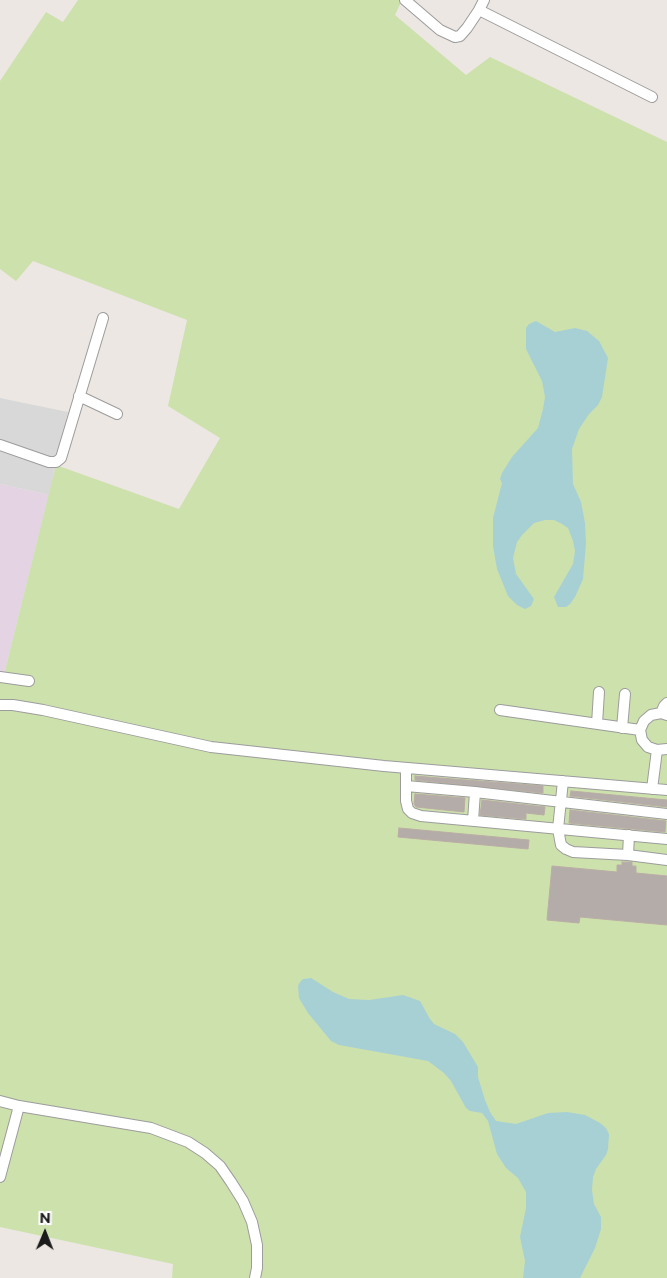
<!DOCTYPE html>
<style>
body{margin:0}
#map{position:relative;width:667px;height:1278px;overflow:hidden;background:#ece7e2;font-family:Montserrat,sans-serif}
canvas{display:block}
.north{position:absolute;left:20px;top:1208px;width:50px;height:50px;-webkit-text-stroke:4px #fff;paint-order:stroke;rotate:1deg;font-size:14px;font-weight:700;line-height:20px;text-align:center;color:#1b1b1b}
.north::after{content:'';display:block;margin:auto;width:18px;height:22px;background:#1b1b1b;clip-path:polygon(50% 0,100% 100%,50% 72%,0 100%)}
</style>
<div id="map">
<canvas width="667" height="1278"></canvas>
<div class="north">N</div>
</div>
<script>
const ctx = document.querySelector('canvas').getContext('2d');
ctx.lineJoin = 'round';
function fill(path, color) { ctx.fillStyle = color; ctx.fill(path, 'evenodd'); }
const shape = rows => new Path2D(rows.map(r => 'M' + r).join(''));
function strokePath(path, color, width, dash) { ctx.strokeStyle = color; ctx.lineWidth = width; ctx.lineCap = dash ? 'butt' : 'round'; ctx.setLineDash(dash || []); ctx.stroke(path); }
const residential = shape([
 [0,398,68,412,49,495,0,484]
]);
const industrial = shape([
 [0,484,49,495,4,675,0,674]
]);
const grass = shape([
 [78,0,402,0,395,15,466,75,490,57,667,142,667,1278,172,1278,173,1264,0,1227,0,681,4,675,56,465,179,509,220,438,168,406,187,320,33,261,16,281,0,269,0,81,46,12,63,22]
]);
const water = shape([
 [536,321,555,332,575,328,587,331,599,341,608,358,602,397,598,405,589,414,579,429,572,449,573,484,581,502,585,523,586,543,583,579,575,597,570,604,566,607,558,607,554,597,573,564,575,551,573,541,568,528,562,524,554,520,545,520,534,523,522,535,517,542,513,558,516,574,534,599,531,606,525,609,517,605,508,596,497,569,493,546,493,518,502,483,500,479,502,473,512,457,538,428,543,409,545,397,542,381,526,349,526,328,529,324],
 [311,978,333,992,349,999,369,1000,403,995,420,1001,430,1019,434,1024,455,1034,463,1042,478,1067,478,1077,485,1100,490,1112,496,1121,516,1124,548,1113,567,1112,585,1115,600,1123,606,1128,609,1134,608,1149,606,1155,596,1169,593,1177,592,1190,594,1204,601,1217,601,1229,595,1248,580,1278,523,1278,525,1261,520,1237,526,1208,526,1192,518,1178,506,1168,497,1154,488,1121,482,1113,470,1111,466,1108,451,1081,444,1073,428,1061,339,1045,331,1041,308,1013,299,998,298,986,300,982,303,979]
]);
const building = shape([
 [415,776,543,786,543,793,415,780,415,776],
 [571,791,667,800,667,807,570,796,571,791],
 [415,794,465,798,464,812,416,807,414,804,415,794],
 [482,800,545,807,544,815,526,813,526,819,480,815,482,800],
 [570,810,666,821,665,832,569,823,570,810],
 [399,828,529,840,528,849,398,837,399,828],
 [622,862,632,862,632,866,636,866,636,873,667,876,667,925,580,917,579,923,547,920,552,866,617,872,617,865,622,865,622,862]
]);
const minor = shape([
 [405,0,440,30,455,37,460,36,467,28,479,10,484,0],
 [479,10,652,97],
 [79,396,117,414],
 [0,445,49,462,56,462,61,458,103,318],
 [0,677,29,681],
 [0,705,13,705,43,710,211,747,384,766,667,790],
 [500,710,640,730],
 [661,713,664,706,667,703],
 [667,715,661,713,651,715,644,721,640,730,642,740,648,747,657,750,667,749],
 [597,724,599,692],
 [622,728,625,694],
 [406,768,406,801,408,809,412,813,421,816,667,839],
 [563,781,558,829,561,845,566,849,573,852,628,855,667,860],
 [406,786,475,792,667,814],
 [652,789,657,750],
 [473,821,475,792],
 [628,855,629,835],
 [0,1101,19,1106,151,1128,188,1142,205,1153,220,1166,231,1182,243,1201,252,1222,257,1245,257,1268,255,1278],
 [0,1177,19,1106]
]);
fill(residential, '#d9d8d8');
fill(industrial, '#e4d4e3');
fill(grass, '#cde1ad');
fill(water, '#a7d0d5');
fill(building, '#b4aca8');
strokePath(building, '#bbada6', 1);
strokePath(minor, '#9c9c9c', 12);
strokePath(minor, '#fff', 10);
</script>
